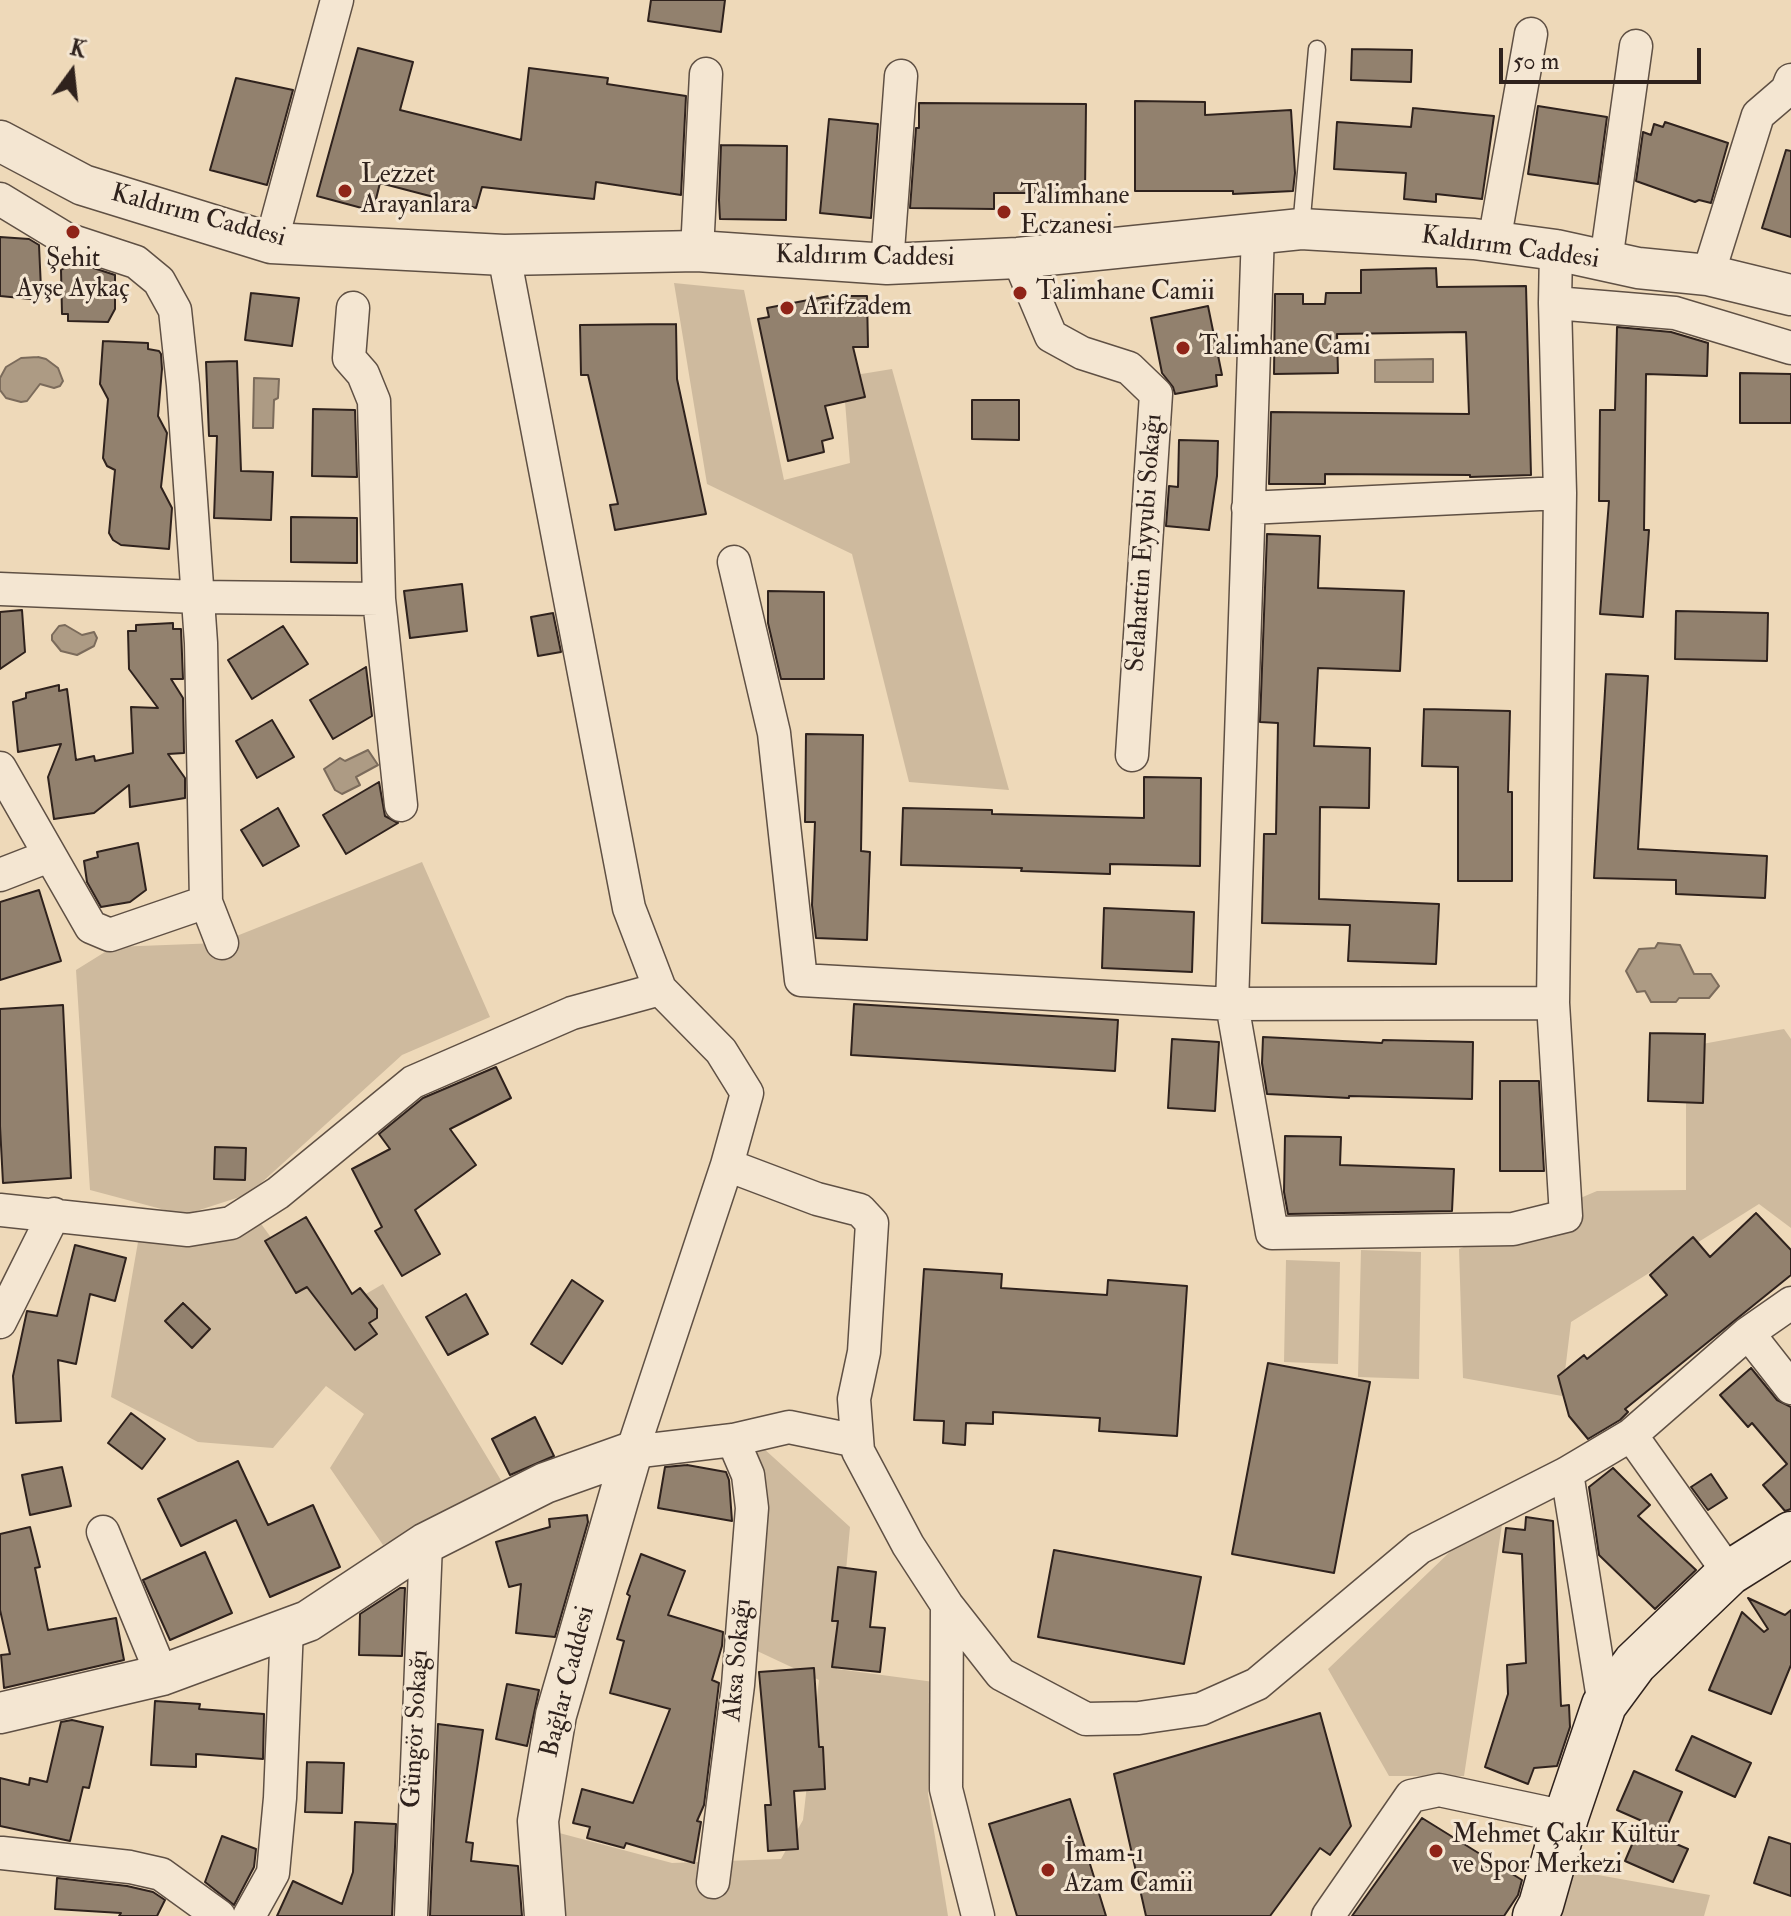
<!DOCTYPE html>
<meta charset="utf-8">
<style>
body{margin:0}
#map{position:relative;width:1791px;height:1916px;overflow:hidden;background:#eed9b9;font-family:"IM FELL Double Pica",serif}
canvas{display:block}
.north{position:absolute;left:32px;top:32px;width:80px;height:80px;-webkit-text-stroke:6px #f4e6d2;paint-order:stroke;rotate:15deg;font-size:22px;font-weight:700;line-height:32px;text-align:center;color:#2f221d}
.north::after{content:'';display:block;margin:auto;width:28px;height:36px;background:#2f221d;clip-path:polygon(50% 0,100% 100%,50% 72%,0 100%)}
.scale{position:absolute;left:1499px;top:48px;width:202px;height:36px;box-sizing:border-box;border:4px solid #2f221d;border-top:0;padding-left:10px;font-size:24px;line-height:28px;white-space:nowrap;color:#2f221d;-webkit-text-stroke:6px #f4e6d2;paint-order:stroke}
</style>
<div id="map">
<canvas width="1791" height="1916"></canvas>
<div class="north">K</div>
<div class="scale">50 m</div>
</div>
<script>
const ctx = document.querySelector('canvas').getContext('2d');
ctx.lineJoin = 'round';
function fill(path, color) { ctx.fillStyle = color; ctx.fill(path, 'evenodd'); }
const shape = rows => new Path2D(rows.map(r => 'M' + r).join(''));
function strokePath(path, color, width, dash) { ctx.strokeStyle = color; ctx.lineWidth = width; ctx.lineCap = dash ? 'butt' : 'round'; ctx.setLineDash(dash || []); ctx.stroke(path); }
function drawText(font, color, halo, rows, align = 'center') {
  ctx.font = font + ' "IM FELL Double Pica",serif'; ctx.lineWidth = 6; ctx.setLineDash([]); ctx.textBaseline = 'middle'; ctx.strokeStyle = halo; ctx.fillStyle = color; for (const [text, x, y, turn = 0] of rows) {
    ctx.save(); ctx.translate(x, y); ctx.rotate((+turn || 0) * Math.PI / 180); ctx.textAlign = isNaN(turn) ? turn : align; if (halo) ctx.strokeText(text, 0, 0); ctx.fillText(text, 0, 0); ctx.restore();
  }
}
const green = shape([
 [674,283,744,290,784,480,850,463,843,377,892,369,1009,790,909,782,852,554,707,484],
 [422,862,490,1017,402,1055,249,1194,184,1215,90,1190,76,970,113,947,219,943],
 [1784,1029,1791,1039,1791,1228,1759,1204,1571,1322,1562,1396,1463,1378,1459,1249,1597,1191,1686,1190,1686,1047],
 [259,1221,328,1316,383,1284,502,1482,383,1545,330,1468,364,1414,326,1386,273,1448,198,1442,111,1397,138,1242,202,1244],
 [1361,1250,1421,1252,1419,1379,1358,1377],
 [1286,1260,1340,1262,1338,1364,1284,1362],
 [751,1437,850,1527,837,1669,934,1682,928,1794,948,1916,556,1916,548,1830,672,1863,781,1859,803,1820,819,1680,738,1642],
 [1506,1498,1464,1776,1389,1776,1328,1669],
 [1559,1868,1710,1895,1704,1916,1551,1916]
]);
const water = shape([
 [38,357,46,359,58,368,63,381,60,386,54,388,40,384,27,401,21,402,6,398,0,390,0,378,6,367,21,358,38,357],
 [1433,359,1433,382,1375,382,1375,360,1433,359],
 [254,378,279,379,278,398,274,400,273,428,253,428,254,378],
 [65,625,82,635,94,632,97,638,94,646,77,655,61,651,52,640,52,635,59,626,65,625],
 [368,750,378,765,356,777,360,785,342,794,335,790,324,769,340,758,345,761,368,750],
 [1658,943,1680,945,1694,974,1711,974,1719,986,1709,998,1679,998,1676,1002,1651,1002,1645,991,1637,992,1626,971,1639,949,1655,948,1658,943]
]);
const building = shape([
 [651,0,725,0,721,32,648,21,651,0],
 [358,48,413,62,400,110,521,140,529,68,608,78,607,84,686,96,681,195,596,182,594,199,482,187,476,208,380,183,373,211,317,196,358,48],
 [1352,49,1412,50,1411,82,1351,80,1352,49],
 [236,78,293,90,267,185,210,170,236,78],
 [1135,101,1205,102,1205,115,1291,110,1295,173,1293,191,1233,194,1233,191,1135,191,1135,101],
 [919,103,1086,104,1085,193,994,193,994,209,910,208,916,128,919,128,919,103],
 [1538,106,1607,117,1598,184,1528,174,1538,106],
 [1413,108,1494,116,1482,199,1436,194,1436,202,1404,199,1406,173,1334,169,1337,122,1411,127,1413,108],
 [829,119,878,124,871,218,820,213,829,119],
 [1665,122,1728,143,1711,203,1699,200,1695,202,1636,181,1643,132,1651,135,1654,124,1663,127,1665,122],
 [721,145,787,146,786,220,720,219,719,200,721,145],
 [1786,150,1791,151,1791,237,1762,228,1786,150],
 [0,237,29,239,39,245,41,289,31,299,0,296,0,237],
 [75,262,115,275,115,309,108,322,68,321,68,314,62,314,61,270,75,262],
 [1436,268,1437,287,1526,286,1531,475,1470,477,1470,475,1325,474,1325,484,1269,484,1271,412,1469,414,1466,332,1337,334,1338,373,1274,374,1275,294,1303,294,1303,304,1325,304,1326,293,1361,293,1361,270,1436,268],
 [251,293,299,298,292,346,245,340,251,293],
 [829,296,867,296,868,347,853,347,865,397,825,406,833,438,822,441,824,452,788,461,758,319,769,317,767,308,829,296],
 [1208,306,1222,375,1216,375,1217,386,1175,394,1173,387,1162,373,1151,318,1208,306],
 [676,324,677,379,706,514,615,530,610,505,618,504,588,375,581,375,580,325,676,324],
 [1617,327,1671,332,1708,343,1707,376,1646,374,1644,530,1649,530,1643,617,1600,614,1609,501,1599,501,1600,410,1615,410,1617,327],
 [103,341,148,343,148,349,159,351,161,354,162,369,158,416,167,433,161,487,172,508,169,549,121,545,113,540,109,533,115,470,107,466,103,458,108,399,100,384,103,341],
 [237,361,241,471,273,472,271,520,214,518,217,436,209,436,206,362,237,361],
 [1740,373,1791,374,1791,423,1740,423,1740,373],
 [972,400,1019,400,1019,440,972,439,972,400],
 [313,409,355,410,357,477,312,476,313,409],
 [1179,440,1218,441,1217,476,1209,530,1166,526,1169,486,1178,487,1179,440],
 [291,517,357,518,357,563,291,562,291,517],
 [1267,534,1320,536,1318,588,1404,591,1400,671,1318,668,1314,746,1370,748,1369,808,1320,807,1319,899,1439,904,1436,964,1348,961,1350,925,1262,923,1264,834,1276,834,1278,723,1260,722,1267,534],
 [462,584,467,631,410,638,404,591,462,584],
 [768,591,824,592,824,679,781,679,768,623,768,591],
 [22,610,25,652,0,669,0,612,22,610],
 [1676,611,1768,613,1767,661,1675,659,1676,611],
 [553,613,561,652,538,656,531,617,553,613],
 [173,623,173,629,181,629,183,679,171,679,183,698,184,753,168,754,185,778,185,798,130,807,129,785,94,813,54,819,48,777,61,744,18,752,13,702,26,698,26,693,59,685,59,691,67,689,76,760,94,756,95,761,133,753,131,707,158,708,129,669,128,631,136,631,136,625,173,623],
 [283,626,308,664,252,699,228,660,283,626],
 [366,667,372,716,333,739,310,700,366,667],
 [1606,674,1648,676,1638,849,1767,856,1765,898,1676,894,1676,880,1594,878,1606,674],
 [1424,709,1510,711,1508,792,1512,792,1512,881,1458,881,1458,767,1422,766,1424,709],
 [272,720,294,757,257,778,236,741,272,720],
 [806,734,863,735,861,851,870,852,867,940,816,938,812,905,815,822,805,822,806,734],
 [1144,777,1201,778,1200,866,1110,864,1110,874,1021,871,1022,868,901,865,903,808,992,810,992,814,1144,818,1144,777],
 [379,782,385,816,398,823,346,854,323,815,379,782],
 [278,808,299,846,263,866,241,830,278,808],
 [138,843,146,890,130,902,101,907,87,882,84,861,98,857,97,852,138,843],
 [39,890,61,961,0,980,0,902,39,890],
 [1104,908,1194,912,1192,972,1102,968,1104,908],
 [854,1004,1118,1020,1115,1071,851,1055,854,1004],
 [63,1005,71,1178,3,1183,0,1126,0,1009,63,1005],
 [1650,1033,1705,1034,1703,1103,1648,1101,1650,1033],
 [1263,1037,1382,1043,1383,1040,1473,1042,1472,1099,1349,1096,1349,1098,1267,1094,1262,1063,1263,1037],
 [1172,1039,1219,1042,1215,1111,1168,1108,1172,1039],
 [496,1067,511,1098,450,1129,476,1165,415,1210,440,1254,402,1276,375,1231,382,1227,352,1169,390,1149,379,1134,423,1098,496,1067],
 [1500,1081,1539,1081,1544,1171,1500,1171,1500,1081],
 [1285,1136,1341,1137,1340,1165,1454,1169,1452,1211,1288,1214,1284,1192,1285,1136],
 [215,1147,246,1148,245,1180,214,1179,215,1147],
 [1756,1213,1791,1250,1791,1275,1625,1409,1628,1412,1620,1420,1588,1439,1569,1416,1558,1376,1584,1355,1587,1359,1667,1295,1650,1275,1693,1237,1710,1257,1756,1213],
 [306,1217,352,1294,360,1288,377,1309,377,1318,369,1323,377,1334,355,1350,307,1287,296,1293,265,1241,306,1217],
 [75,1245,126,1258,115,1301,90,1294,76,1364,58,1360,61,1421,16,1423,13,1376,27,1311,57,1316,75,1245],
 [924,1269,1002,1274,1001,1288,1107,1295,1108,1280,1187,1286,1177,1436,1099,1431,1100,1418,993,1412,993,1424,966,1423,965,1445,943,1443,944,1421,914,1420,924,1269],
 [572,1280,603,1301,562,1364,531,1344,572,1280],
 [466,1294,488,1334,448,1355,426,1317,466,1294],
 [183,1303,210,1329,192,1348,165,1321,183,1303],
 [1268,1363,1370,1382,1334,1573,1232,1554,1268,1363],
 [1751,1368,1777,1400,1791,1407,1791,1509,1785,1511,1763,1485,1787,1464,1752,1423,1748,1427,1720,1395,1751,1368],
 [131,1413,165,1439,142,1469,108,1443,131,1413],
 [535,1417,554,1456,510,1475,492,1439,535,1417],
 [238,1461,268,1525,313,1505,340,1567,270,1597,236,1520,181,1546,158,1499,238,1461],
 [687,1465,726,1472,729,1480,732,1521,658,1508,665,1467,687,1465],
 [62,1467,71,1506,30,1515,22,1475,62,1467],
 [1613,1468,1650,1505,1638,1516,1696,1570,1655,1609,1599,1555,1589,1487,1613,1468],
 [1711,1474,1727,1498,1708,1510,1691,1487,1711,1474],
 [587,1515,588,1522,555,1637,516,1633,521,1584,509,1587,496,1542,550,1527,549,1519,587,1515],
 [1526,1517,1553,1521,1561,1706,1569,1705,1570,1727,1557,1766,1534,1768,1528,1784,1485,1767,1508,1694,1507,1665,1526,1663,1522,1554,1503,1552,1506,1528,1525,1530,1526,1517],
 [30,1527,40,1567,35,1568,48,1630,116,1618,124,1660,4,1688,1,1655,10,1654,0,1610,0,1534,30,1527],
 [1054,1550,1201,1577,1184,1664,1038,1637,1054,1550],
 [205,1552,232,1613,170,1640,143,1580,205,1552],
 [641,1554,685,1571,668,1615,723,1632,722,1646,712,1680,719,1683,704,1805,697,1821,701,1822,694,1863,626,1843,624,1848,587,1838,590,1827,573,1823,582,1789,633,1803,670,1709,610,1693,624,1641,617,1639,630,1596,627,1594,641,1554],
 [838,1567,876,1572,870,1627,885,1628,880,1672,832,1667,838,1621,832,1621,838,1567],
 [400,1588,405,1588,402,1656,359,1655,360,1614,400,1588],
 [1748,1598,1785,1615,1791,1610,1791,1665,1771,1714,1709,1690,1742,1612,1764,1632,1768,1629,1748,1598],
 [814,1668,819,1747,823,1747,825,1789,794,1791,798,1849,768,1851,765,1805,771,1805,759,1672,814,1668],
 [507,1684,539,1690,527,1746,496,1739,507,1684],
 [155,1701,200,1704,199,1709,264,1714,263,1759,196,1754,196,1767,151,1765,155,1701],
 [1320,1713,1351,1826,1330,1855,1320,1848,1270,1916,1146,1916,1114,1774,1320,1713],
 [72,1720,103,1727,89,1788,83,1787,70,1841,0,1826,0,1778,29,1785,30,1778,47,1782,61,1722,72,1720],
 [438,1724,483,1730,466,1842,473,1843,471,1861,518,1866,522,1916,430,1916,438,1724],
 [1692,1736,1751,1763,1735,1797,1676,1770,1692,1736],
 [307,1762,344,1763,342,1813,305,1812,307,1762],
 [1634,1771,1682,1792,1662,1838,1688,1849,1673,1882,1625,1861,1642,1821,1617,1810,1634,1771],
 [1070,1799,1106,1916,1017,1916,989,1824,1070,1799],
 [1422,1818,1522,1880,1518,1895,1504,1916,1352,1916,1422,1818],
 [355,1822,396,1824,392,1916,277,1916,293,1881,342,1904,353,1872,355,1822],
 [222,1836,256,1849,254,1867,234,1905,205,1882,222,1836],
 [1769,1837,1791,1844,1791,1896,1754,1883,1769,1837],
 [57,1878,127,1886,153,1892,165,1900,157,1916,119,1916,121,1913,55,1909,57,1878]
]);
const service = shape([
 [1301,228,1317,49]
]);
const minor = shape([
 [0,199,66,239,136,262,159,281,175,310,183,385,201,643,206,902],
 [1258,232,1232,1004,1272,1233,1513,1229,1566,1216,1553,1003,1560,493,1555,303,1556,250],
 [1494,242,1531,34],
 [271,243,337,0],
 [697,251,706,74],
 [504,255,629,908,660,989,721,1051,747,1093,727,1165,632,1452,733,1440,789,1427,857,1441],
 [1018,258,1051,336,1082,353,1129,368,1156,394,1132,755],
 [1606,261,1636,46],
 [887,264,901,76],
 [1708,275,1758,115,1787,90,1791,80],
 [1555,303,1675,313,1791,348],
 [353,308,349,358,363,374,374,401,379,599],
 [1248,508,1560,493],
 [734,562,774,733,801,980,1232,1004,1553,1003],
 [0,589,197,597,379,599,401,805],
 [0,768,91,927,110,935,206,902,222,943],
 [0,875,49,856],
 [727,1165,817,1199,860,1210,872,1223,864,1352,854,1399,858,1451,908,1545,947,1605,1001,1674,1086,1719,1139,1718,1201,1709,1257,1684,1419,1548,1567,1473,1631,1435,1748,1333,1791,1303],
 [0,1210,188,1230,231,1223,278,1193,413,1082,572,1013,660,989],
 [0,1322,54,1214],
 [1748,1333,1791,1388],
 [1631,1435,1729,1573],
 [1567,1473,1604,1705],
 [103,1532,162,1675],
 [947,1605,946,1789,978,1916],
 [2,1853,130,1867,161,1874,219,1916],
 [713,1882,738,1685,752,1508,748,1475,733,1440],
 [249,1916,273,1873,280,1798,287,1627],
 [411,1916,426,1543],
 [1328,1916,1411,1796,1439,1790,1566,1817]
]);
const tertiary = shape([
 [0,141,83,185,271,243,504,255,697,251,887,264,1018,258,1301,229,1474,239,1556,250,1638,268,1708,275,1791,295],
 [0,1713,162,1675,308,1621,426,1543,545,1483,632,1452],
 [545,1916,538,1821,556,1715,632,1452]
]);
const secondary = shape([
 [1535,1916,1541,1905,1566,1817,1604,1705,1635,1663,1729,1573,1791,1534]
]);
const markers = [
 [345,191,8,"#8f2418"],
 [1004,212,8,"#8f2418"],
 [73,232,8,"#8f2418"],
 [1020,293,8,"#8f2418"],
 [787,308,8,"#8f2418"],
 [1183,348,8,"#8f2418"],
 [1436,1851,8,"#8f2418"],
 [1048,1870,8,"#8f2418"]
];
const poiNames = [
 ["Lezzet",361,176],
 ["Arayanlara",361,206],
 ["Talimhane",1020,197],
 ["Eczanesi",1020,227],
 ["Şehit",73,260,"center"],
 ["Ayşe Aykaç",73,290,"center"],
 ["Talimhane Camii",1036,293],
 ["Arifzadem",803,308],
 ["Talimhane Cami",1199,348],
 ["Mehmet Çakır Kültür",1452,1836],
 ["ve Spor Merkezi",1452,1866],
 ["İmam-ı",1064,1855],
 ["Azam Camii",1064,1885]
];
const streetNames = [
 ["Kaldırım Caddesi",198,217,15],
 ["Kaldırım Caddesi",1510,249,8],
 ["Kaldırım Caddesi",865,258,1],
 ["Selahattin Eyyubi Sokağı",1146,543,-86],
 ["Aksa Sokağı",739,1660,-85],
 ["Bağlar Caddesi",569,1682,-76],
 ["Güngör Sokağı",417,1729,-87]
];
fill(green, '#ceba9e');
fill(water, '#ad9b84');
strokePath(water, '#7b6b5b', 2);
fill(building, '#92816e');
strokePath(building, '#2f221d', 2);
strokePath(service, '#5f5044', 19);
strokePath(minor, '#5f5044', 35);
strokePath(tertiary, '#5f5044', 43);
strokePath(secondary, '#2f221d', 47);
strokePath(service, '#f4e6d2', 16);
strokePath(minor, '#f4e6d2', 32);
strokePath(tertiary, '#f4e6d2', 40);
strokePath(secondary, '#f4e6d2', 44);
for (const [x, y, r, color] of markers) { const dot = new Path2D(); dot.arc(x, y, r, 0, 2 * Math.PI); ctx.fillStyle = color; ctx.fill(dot); strokePath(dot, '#f4e6d2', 3); }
drawText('26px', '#2f221d', '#f4e6d2', poiNames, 'left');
drawText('26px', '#2f221d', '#f4e6d2', streetNames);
</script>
